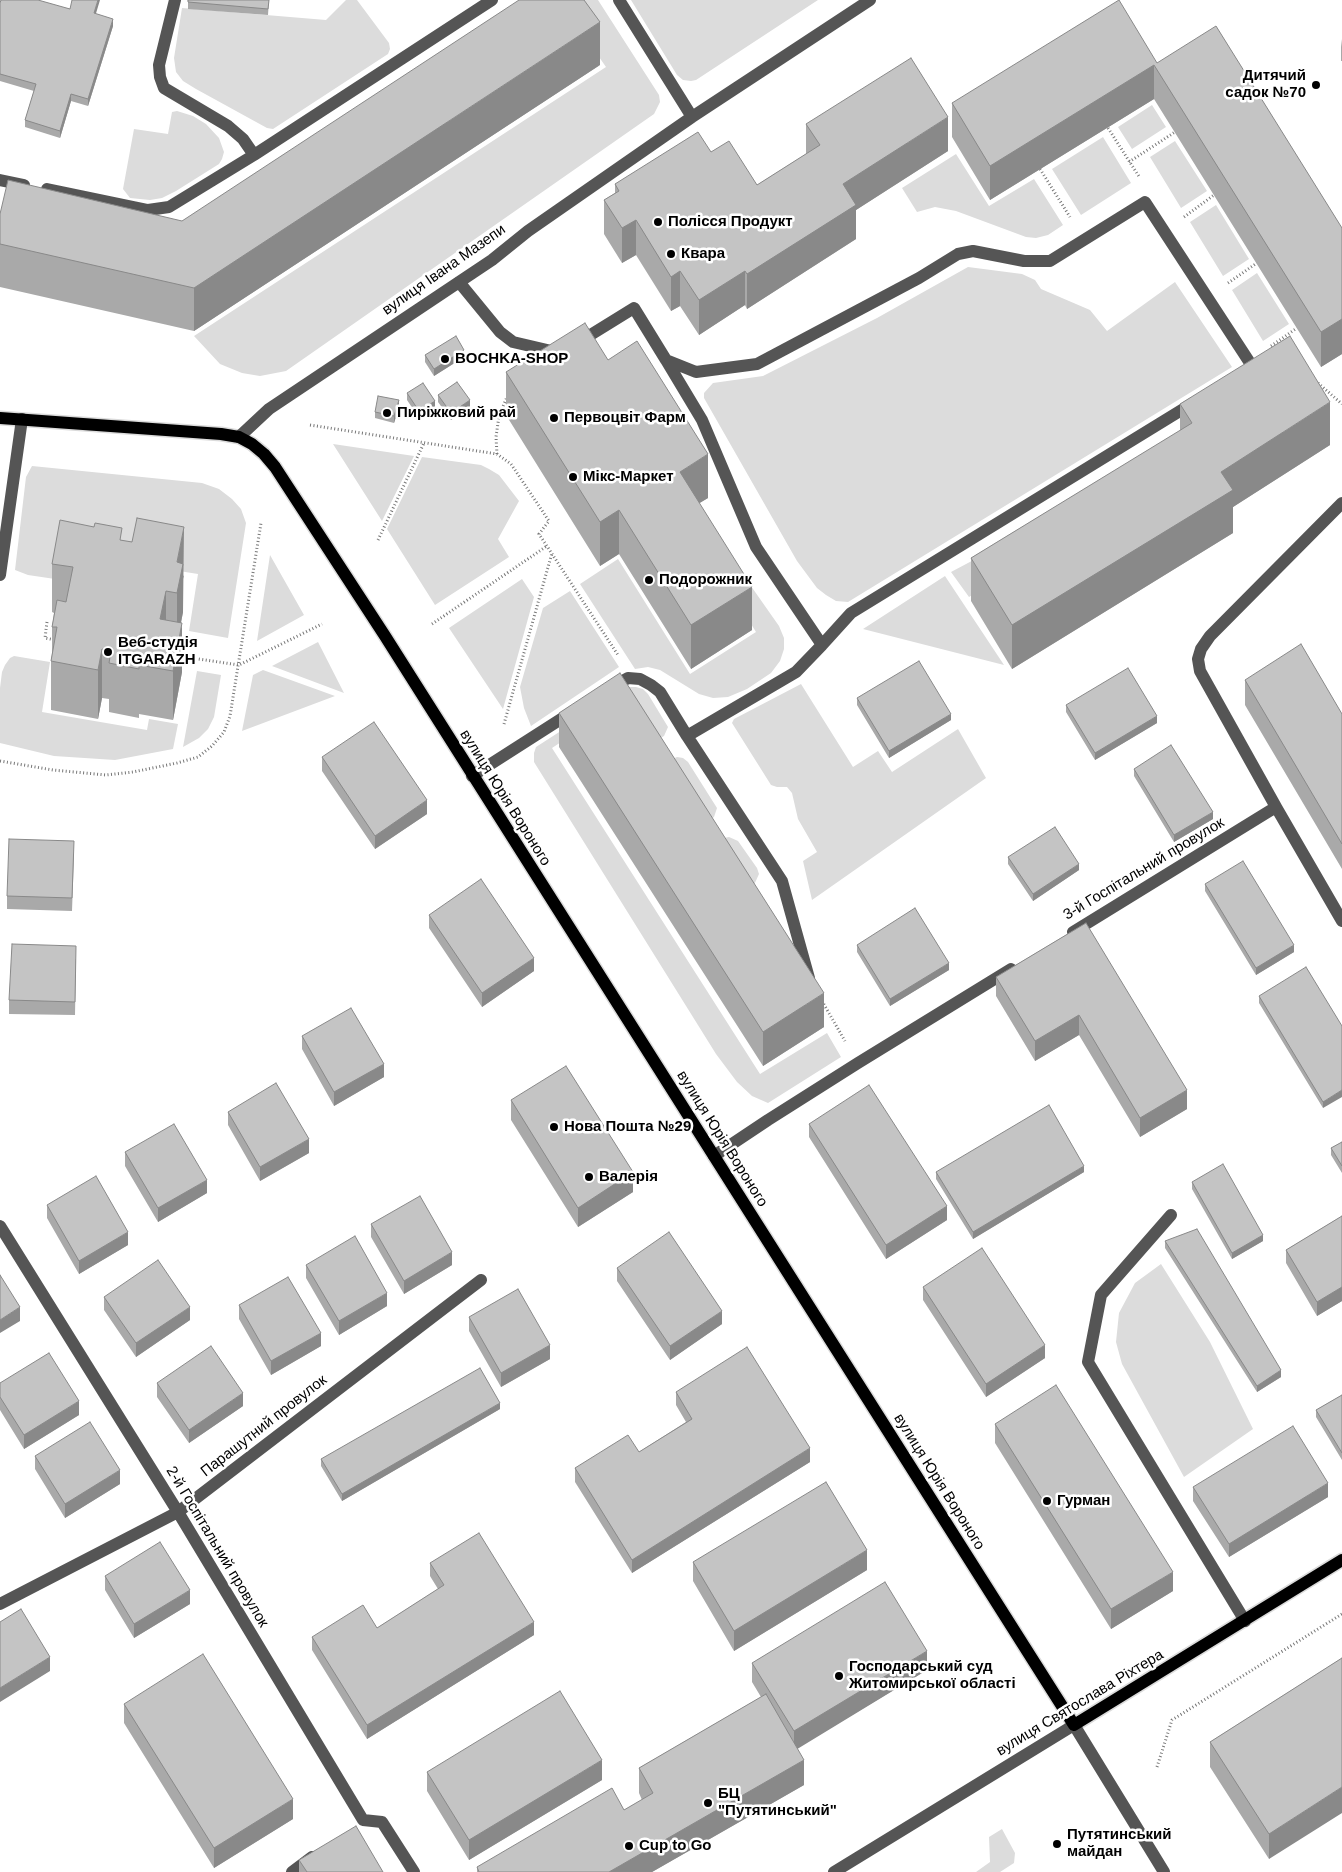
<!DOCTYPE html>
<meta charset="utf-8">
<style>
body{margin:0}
canvas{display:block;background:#fff}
</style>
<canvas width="1342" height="1872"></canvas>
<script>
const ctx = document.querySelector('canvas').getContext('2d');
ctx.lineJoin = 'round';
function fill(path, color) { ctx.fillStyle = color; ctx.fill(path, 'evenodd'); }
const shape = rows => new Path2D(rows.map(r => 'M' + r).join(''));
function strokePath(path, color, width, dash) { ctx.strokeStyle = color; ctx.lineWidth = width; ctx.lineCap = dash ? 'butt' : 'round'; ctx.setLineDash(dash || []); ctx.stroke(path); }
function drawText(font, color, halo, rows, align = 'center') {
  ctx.font = font + ' Helvetica,sans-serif'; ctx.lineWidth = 5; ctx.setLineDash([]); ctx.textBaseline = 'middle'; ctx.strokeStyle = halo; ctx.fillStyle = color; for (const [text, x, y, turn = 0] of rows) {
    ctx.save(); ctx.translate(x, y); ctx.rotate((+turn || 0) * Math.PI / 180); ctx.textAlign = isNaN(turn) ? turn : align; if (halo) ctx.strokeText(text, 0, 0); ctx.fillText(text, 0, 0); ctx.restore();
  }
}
const green = shape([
 [346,0,357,0,389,43,390,49,388,54,273,129,267,128,196,89,183,81,176,72,174,58,182,8,326,20],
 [526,0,598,0,659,95,660,102,654,114,286,371,260,376,242,373,220,364,194,336,606,67,565,8],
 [631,0,818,0,696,80,691,81,683,80,677,75],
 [1152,105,1166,127,1132,149,1118,127],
 [177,111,193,116,206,124,219,138,224,152,222,159,219,164,176,191,162,198,150,200,130,198,123,189,134,129,168,134,172,112],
 [1103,137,1131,183,1081,215,1052,169],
 [1175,141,1207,191,1181,208,1150,157],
 [956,154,989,206,1034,179,1063,225,1048,235,1036,238,1026,237,956,211,935,207,917,212,902,188],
 [1216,205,1249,259,1223,276,1190,222],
 [968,267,1022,274,1035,280,1041,289,1090,310,1107,331,1175,282,1232,367,848,602,836,601,826,595,817,588,797,561,704,398,704,393,713,383,763,376,877,318],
 [1257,273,1289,324,1263,341,1232,290],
 [333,444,414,456,382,521],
 [422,457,481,465,489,469,499,475,519,501,498,539,509,557,435,605,387,529],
 [32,466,202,483,219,489,232,499,241,509,246,523,228,638,189,631,198,574,135,564,55,579,28,575,15,570,26,477],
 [1000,546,1014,570,969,597,951,572],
 [270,555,304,615,257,641],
 [618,559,690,674,756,632,730,590,746,579,779,626,784,638,784,649,780,661,771,673,747,689,728,697,713,698,699,694,660,670,648,667,635,669,580,584],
 [945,576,1004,665,863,629],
 [522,579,534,597,503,709,449,628],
 [570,591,619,667,531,726,524,708,520,687,543,608],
 [318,642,344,693,272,666],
 [14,656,50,662,42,712,147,730,149,719,178,724,173,749,115,760,54,756,0,743,0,688,2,672,5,665,10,658],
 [263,670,335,696,242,731,253,675],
 [197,671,221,675,214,717,208,729,199,738,183,747],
 [801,684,853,767,878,751,892,772,958,729,986,778,812,900,803,861,817,852,798,819,792,793,787,787,777,787,771,785,732,723,734,719],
 [629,687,636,687,643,689,648,694,668,727,664,736,651,744,623,701,552,748,760,1074,827,1033,841,1057,768,1103,752,1096,737,1082,716,1054,534,762,534,753,536,747],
 [677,757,683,758,688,762,717,808,714,817,703,825,670,760],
 [729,837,738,841,757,868,759,874,754,885,724,838],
 [1161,1264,1210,1342,1253,1429,1184,1477,1122,1364,1116,1342,1119,1313,1135,1283],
 [1002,1829,1015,1853,1014,1863,1000,1872,976,1872,990,1862,989,1837]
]);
const path = shape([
 [1108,128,1140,178],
 [1129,162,1175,132],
 [1040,169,1070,217],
 [1184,217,1214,195],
 [1228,283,1257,263],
 [1271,346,1297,328],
 [1318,383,1342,404],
 [310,425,497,454,511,464,549,521,539,534,618,655],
 [497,454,496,437,499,416,507,397],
 [378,540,424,443],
 [47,622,45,638,55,640],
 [432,624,547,546],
 [178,656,239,665,322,624],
 [504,724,552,553],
 [0,761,53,770,106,775,133,772,177,763,198,757,212,746,224,732,230,716,261,523],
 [822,1001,845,1041],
 [1157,1767,1172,1720,1342,1614]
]);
const minor = shape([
 [175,0,159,65,160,77,164,88,228,126,243,139,254,155],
 [619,0,692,117],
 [0,180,24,185],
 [47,189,148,210,169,207,254,155,492,0],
 [459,282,500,332,513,342,560,353],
 [579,342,634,308,666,360,696,372,757,364,919,278,958,254,973,251,1024,261,1050,261,1145,202,1252,366,1244,372],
 [666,360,702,420,756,547,822,645,851,613,1193,403],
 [239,437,269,409,492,260,528,231,692,117,870,0],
 [0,575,22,419],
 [610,688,628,678,640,679,651,685,660,692,687,736,782,881,809,978],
 [687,736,796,672,822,645],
 [472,776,572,712],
 [1276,807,1200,671,1198,659,1201,649,1210,636,1342,503],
 [1073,932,1276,807,1342,921],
 [714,1156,768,1120,858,1063,1011,969],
 [1171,1215,1101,1295,1088,1362,1245,1621],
 [0,1226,178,1512,363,1820,382,1822,414,1872],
 [0,1604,178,1512,481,1280],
 [292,1872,312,1857],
 [834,1872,1074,1725,1164,1872]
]);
const major = shape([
 [0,418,221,434,239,437,252,444,264,454,275,467,385,636,1074,1725,1342,1560]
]);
const wall = shape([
 [188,0,269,0,268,15,188,9],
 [0,3,70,9,96,14,113,26,88,106,71,101,60,138,25,127,25,120,34,91,0,81],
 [1342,39,1342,61,1341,61,1341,47],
 [1157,63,1342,228,1342,354,1321,367,1154,99,990,200,952,137,952,103],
 [600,65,194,331,0,287,0,214,182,221],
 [806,124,948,151,856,210,856,239,747,309,745,305,699,335,680,306,671,311,636,255,622,263,604,234,604,200,615,193,615,184,711,152,757,185,806,154],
 [425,355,464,357,434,376,425,362],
 [608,360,708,498,699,503,752,630,691,669,619,554,600,566,506,415,506,372],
 [407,393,435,408,419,418,407,400],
 [438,395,470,407,451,420,438,402],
 [1180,404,1330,445,1233,507,1233,533,1012,669,971,601,971,558,1180,431],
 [399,407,394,423,375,418,375,412],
 [122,540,184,576,183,579,183,612,181,623,182,672,173,720,139,714,139,718,109,712,109,699,102,698,98,719,51,710,51,661,52,654,52,627,54,613,52,612,52,564],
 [1245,680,1342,714,1342,869,1245,705],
 [857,698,951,720,889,758,857,705],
 [1066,705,1157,723,1095,760,1066,712],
 [559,713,824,1027,763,1066,559,747],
 [322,757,427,814,375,849,322,771],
 [1134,769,1213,819,1174,842,1134,776],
 [74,854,72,911,7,909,7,896],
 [1008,857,1079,870,1033,901,1008,864],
 [1205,884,1294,952,1256,975,1205,891],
 [429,915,534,971,482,1007,429,928],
 [1086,923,1187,1109,1140,1137,1079,1035,1035,1061,996,996,996,977],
 [857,945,949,970,890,1006,857,952],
 [76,959,75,1015,9,1014,9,1000],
 [1259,996,1342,1026,1323,1108,1259,1003],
 [302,1036,384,1077,334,1106,302,1049],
 [511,1100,633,1192,578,1227,511,1120],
 [228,1112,309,1153,260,1181,228,1125],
 [809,1124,947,1220,886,1259,809,1137],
 [1342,1142,1342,1173,1331,1155,1331,1148],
 [125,1152,207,1193,158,1222,125,1166],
 [936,1172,1084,1172,973,1239,936,1179],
 [1192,1182,1263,1241,1232,1259,1192,1189],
 [47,1205,128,1245,79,1274,47,1218],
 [1342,1216,1342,1301,1317,1316,1286,1263,1286,1250],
 [371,1224,452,1265,404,1294,371,1237],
 [1165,1241,1281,1377,1257,1392,1165,1248],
 [306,1265,387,1306,339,1335,306,1278],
 [617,1268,722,1324,670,1360,617,1281],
 [923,1287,1045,1358,986,1397,923,1300],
 [104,1297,190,1320,136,1357,104,1310],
 [239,1305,321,1346,271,1375,239,1319],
 [469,1317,550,1359,501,1387,469,1331],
 [0,1383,79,1415,24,1449,0,1410],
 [157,1383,243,1406,189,1443,157,1397],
 [676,1392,810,1462,632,1573,575,1482,575,1468,639,1452,686,1422,676,1405],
 [1342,1395,1342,1460,1316,1417,1316,1410],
 [500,1409,342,1501,321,1466,321,1459],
 [995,1424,1173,1591,1111,1629,995,1443],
 [35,1456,120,1484,65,1518,35,1469],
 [1193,1487,1328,1497,1229,1557,1193,1501],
 [693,1562,867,1570,734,1651,693,1581],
 [430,1563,534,1635,367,1739,312,1650,312,1637,377,1628,438,1589,430,1576],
 [105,1576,190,1604,134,1638,105,1590],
 [1342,1658,1269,1859,1210,1767,1210,1742],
 [752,1663,927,1670,797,1748,804,1785,652,1872,477,1872,477,1867,624,1810,642,1800,639,1793,639,1768,761,1697,752,1682],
 [124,1704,293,1819,214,1868,124,1723],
 [427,1772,602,1780,469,1860,427,1791],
 [299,1860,383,1872,299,1872]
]);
const shadedWall = shape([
 [98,0,100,0,94,20,94,13],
 [113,19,113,26,88,106,88,99],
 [600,22,600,65,194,331,194,288],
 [1154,65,1154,99,990,200,990,166],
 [71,94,71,101,60,138,60,131],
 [948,117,948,151,856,210,856,239,747,309,747,274,843,184],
 [636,220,636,255,622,263,622,228],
 [680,271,680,306,671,311,671,277],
 [745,271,745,305,699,335,699,300],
 [1342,319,1342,354,1321,367,1321,332],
 [464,350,464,357,434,376,434,369],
 [399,400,399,407,394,423,394,416],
 [470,400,470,407,451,420,451,413],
 [435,401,435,408,419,418,419,411],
 [1330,402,1330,445,1233,507,1233,533,1012,669,1012,625,1221,472],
 [708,454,708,498,680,515,680,472],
 [619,510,619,554,600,566,600,522],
 [184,527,183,612,177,642,177,562],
 [752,587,752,630,691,669,691,625],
 [166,591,166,640,160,619],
 [182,623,182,672,173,720,173,671],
 [102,649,102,698,98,719,98,670],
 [951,714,951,720,889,758,889,751],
 [1157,716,1157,723,1095,760,1095,753],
 [427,800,427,814,375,849,375,836],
 [1213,812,1213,819,1174,842,1174,835],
 [1079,864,1079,870,1033,901,1033,894],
 [1294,945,1294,952,1256,975,1256,968],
 [534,958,534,971,482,1007,482,993],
 [949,963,949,970,890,1006,890,999],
 [824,993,824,1027,763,1066,763,1032],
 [1079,1015,1079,1035,1035,1061,1035,1041],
 [384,1064,384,1077,334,1106,334,1092],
 [1187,1090,1187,1109,1140,1137,1140,1118],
 [1342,1090,1342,1097,1323,1108,1323,1102],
 [309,1139,309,1153,260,1181,260,1167],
 [1084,1166,1084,1172,973,1239,973,1232],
 [633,1172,633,1192,578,1227,578,1208],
 [207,1180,207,1193,158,1222,158,1208],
 [947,1206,947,1220,886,1259,886,1245],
 [128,1232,128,1245,79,1274,79,1261],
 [1263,1235,1263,1241,1232,1259,1232,1253],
 [452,1252,452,1265,404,1294,404,1281],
 [1342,1287,1342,1301,1317,1316,1317,1302],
 [387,1293,387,1306,339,1335,339,1321],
 [20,1307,20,1321,0,1333,0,1320],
 [190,1307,190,1320,136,1357,136,1343],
 [722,1311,722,1324,670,1360,670,1346],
 [321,1333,321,1346,271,1375,271,1361],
 [550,1345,550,1359,501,1387,501,1373],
 [1045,1345,1045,1358,986,1397,986,1384],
 [1281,1370,1281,1377,1257,1392,1257,1386],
 [243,1393,243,1406,189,1443,189,1430],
 [79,1401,79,1415,24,1449,24,1435],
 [500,1403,500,1409,342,1501,342,1494],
 [810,1448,810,1462,632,1573,632,1560],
 [120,1470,120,1484,65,1518,65,1504],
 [1328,1483,1328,1497,1229,1557,1229,1544],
 [867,1550,867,1570,734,1651,734,1631],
 [1173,1572,1173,1591,1111,1629,1111,1609],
 [190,1590,190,1604,134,1638,134,1624],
 [534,1622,534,1635,367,1739,367,1725],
 [927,1651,927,1670,794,1751,794,1731],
 [50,1657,50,1671,0,1702,0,1688],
 [602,1760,602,1780,469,1860,469,1840],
 [804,1760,804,1785,652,1872,609,1872],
 [1342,1787,1342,1813,1269,1859,1269,1834],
 [293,1799,293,1819,214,1868,214,1848]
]);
const building = shape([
 [1,0,38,0,70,9,72,0,98,0,94,13,113,19,88,99,71,94,60,131,25,120,36,84,0,74,0,3,1,0],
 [188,0,269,0,268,9,188,2,188,0],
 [519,0,584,0,600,22,194,288,0,244,0,214,8,180,182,221,519,0],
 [1119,0,1157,63,1216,26,1342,228,1342,319,1321,332,1154,65,990,166,952,103,1119,0],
 [911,58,948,117,843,184,856,205,747,274,745,271,699,300,680,271,671,277,636,220,622,228,604,200,619,191,615,184,698,132,711,152,729,141,757,185,820,145,806,124,911,58],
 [585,323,608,360,637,341,708,454,680,472,752,587,691,625,619,510,600,522,506,372,585,323],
 [456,336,464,350,434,369,425,355,456,336],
 [1290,336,1330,402,1221,472,1233,490,1012,625,971,558,1192,423,1180,404,1290,336],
 [457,382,470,400,451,413,438,395,457,382],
 [423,383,435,401,419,411,407,393,423,383],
 [378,396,399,400,394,416,375,412,378,396],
 [137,518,184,527,177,562,183,564,177,593,166,591,160,619,182,623,173,671,139,665,139,669,109,663,111,651,102,649,98,670,51,661,57,627,52,627,57,600,66,602,73,567,52,564,60,520,94,527,95,523,122,528,120,540,132,542,137,518],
 [1301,644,1342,714,1342,844,1245,680,1301,644],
 [919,661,951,714,889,751,857,698,919,661],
 [1128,668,1157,716,1095,753,1066,705,1128,668],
 [620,673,824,993,763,1032,559,713,620,673],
 [374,722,427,800,375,836,322,757,374,722],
 [1171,745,1213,812,1174,835,1134,769,1171,745],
 [1055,827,1079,864,1033,894,1008,857,1055,827],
 [9,839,74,841,72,898,7,896,9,839],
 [1243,861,1294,945,1256,968,1205,884,1243,861],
 [481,879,534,958,482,993,429,915,481,879],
 [915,908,949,963,890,999,857,945,915,908],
 [1086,923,1187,1090,1140,1118,1079,1015,1035,1041,996,977,1086,923],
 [12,944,76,946,75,1002,9,1000,12,944],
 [1306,967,1342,1026,1342,1090,1323,1102,1259,996,1306,967],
 [351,1008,384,1064,334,1092,302,1036,351,1008],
 [566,1066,633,1172,578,1208,511,1100,566,1066],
 [276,1083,309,1139,260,1167,228,1112,276,1083],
 [869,1085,947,1206,886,1245,809,1124,869,1085],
 [1049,1105,1084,1166,973,1232,936,1172,1049,1105],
 [174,1124,207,1180,158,1208,125,1152,174,1124],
 [1342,1142,1342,1166,1331,1148,1342,1142],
 [1223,1164,1263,1235,1232,1253,1192,1182,1223,1164],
 [96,1176,128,1232,79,1261,47,1205,96,1176],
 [420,1196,452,1252,404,1281,371,1224,420,1196],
 [1342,1216,1342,1287,1317,1302,1286,1250,1342,1216],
 [1197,1229,1281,1370,1257,1386,1165,1241,1197,1229],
 [669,1232,722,1311,670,1346,617,1268,669,1232],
 [355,1236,387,1293,339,1321,306,1265,355,1236],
 [982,1248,1045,1345,986,1384,923,1287,982,1248],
 [158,1260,190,1307,136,1343,104,1297,158,1260],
 [0,1275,20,1307,0,1320,0,1275],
 [288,1277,321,1333,271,1361,239,1305,288,1277],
 [518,1289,550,1345,501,1373,469,1317,518,1289],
 [211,1346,243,1393,189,1430,157,1383,211,1346],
 [747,1347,810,1448,632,1560,575,1468,628,1435,639,1452,692,1419,676,1392,747,1347],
 [49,1353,79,1401,24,1435,0,1397,0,1383,49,1353],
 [480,1368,500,1403,342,1494,321,1459,480,1368],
 [1056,1385,1173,1572,1111,1609,995,1424,1056,1385],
 [1342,1395,1342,1453,1316,1410,1342,1395],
 [90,1422,120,1470,65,1504,35,1456,90,1422],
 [1293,1426,1328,1483,1229,1544,1193,1487,1293,1426],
 [826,1482,867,1550,734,1631,693,1562,826,1482],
 [479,1533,534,1622,367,1725,312,1637,363,1605,377,1628,444,1585,430,1563,479,1533],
 [160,1542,190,1590,134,1624,105,1576,160,1542],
 [885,1582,927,1651,794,1731,752,1663,885,1582],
 [21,1609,50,1657,0,1688,0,1622,21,1609],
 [203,1654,293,1799,214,1848,124,1704,203,1654],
 [1342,1658,1342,1787,1269,1834,1210,1742,1342,1658],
 [560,1691,602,1760,469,1840,427,1772,560,1691],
 [766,1694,804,1760,609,1872,479,1872,477,1867,612,1788,624,1810,653,1793,639,1768,766,1694],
 [356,1826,383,1872,307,1872,299,1860,356,1826]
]);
const markers = [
 [1316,85,5,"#000"],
 [658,222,5,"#000"],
 [671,254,5,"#000"],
 [445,359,5,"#000"],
 [387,413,5,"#000"],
 [554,418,5,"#000"],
 [573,477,5,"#000"],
 [649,580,5,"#000"],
 [108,652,5,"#000"],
 [554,1127,5,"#000"],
 [589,1177,5,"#000"],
 [1047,1501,5,"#000"],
 [839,1676,5,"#000"],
 [708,1803,5,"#000"],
 [1057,1844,5,"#000"],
 [629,1846,5,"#000"]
];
const poiNames = [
 ["Дитячий",1306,76,"right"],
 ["садок №70",1306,93,"right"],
 ["Полісся Продукт",668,222],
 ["Квара",681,254],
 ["BOCHKA-SHOP",455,359],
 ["Пиріжковий рай",397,413],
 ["Первоцвіт Фарм",564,418],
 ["Мікс-Маркет",583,477],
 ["Подорожник",659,580],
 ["Веб-студія",118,643],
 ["ITGARAZH",118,660],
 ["Нова Пошта №29",564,1127],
 ["Валерія",599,1177],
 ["Гурман",1057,1501],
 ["Господарський суд",849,1667],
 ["Житомирської області",849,1684],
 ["БЦ",718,1794],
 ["\"Путятинський\"",718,1811],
 ["Путятинський",1067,1835],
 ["майдан",1067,1852],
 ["Cup to Go",639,1846]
];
const streetNames = [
 ["вулиця Івана Мазепи",444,270,-35],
 ["вулиця Юрія Вороного",505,798,58],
 ["3-й Госпітальний провулок",1144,869,-31],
 ["вулиця Юрія Вороного",722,1139,58],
 ["Парашутний провулок",264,1426,-38],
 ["вулиця Юрія Вороного",939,1482,58],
 ["2-й Госпітальний провулок",217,1547,59],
 ["вулиця Святослава Ріхтера",1080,1703,-31]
];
fill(green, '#dcdcdc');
strokePath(major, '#dbdbdb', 15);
strokePath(path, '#777', 3, [1, 2.5]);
strokePath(minor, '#555', 12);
strokePath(major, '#000', 12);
fill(wall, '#a9a9a9');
fill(shadedWall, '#898989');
fill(building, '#c4c4c4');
strokePath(building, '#898989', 1);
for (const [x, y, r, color] of markers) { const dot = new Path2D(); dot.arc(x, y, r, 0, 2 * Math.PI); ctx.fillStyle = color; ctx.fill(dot); strokePath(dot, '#fff', 2); }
drawText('bold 15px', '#000', '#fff', poiNames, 'left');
drawText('15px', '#000', '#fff', streetNames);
</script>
